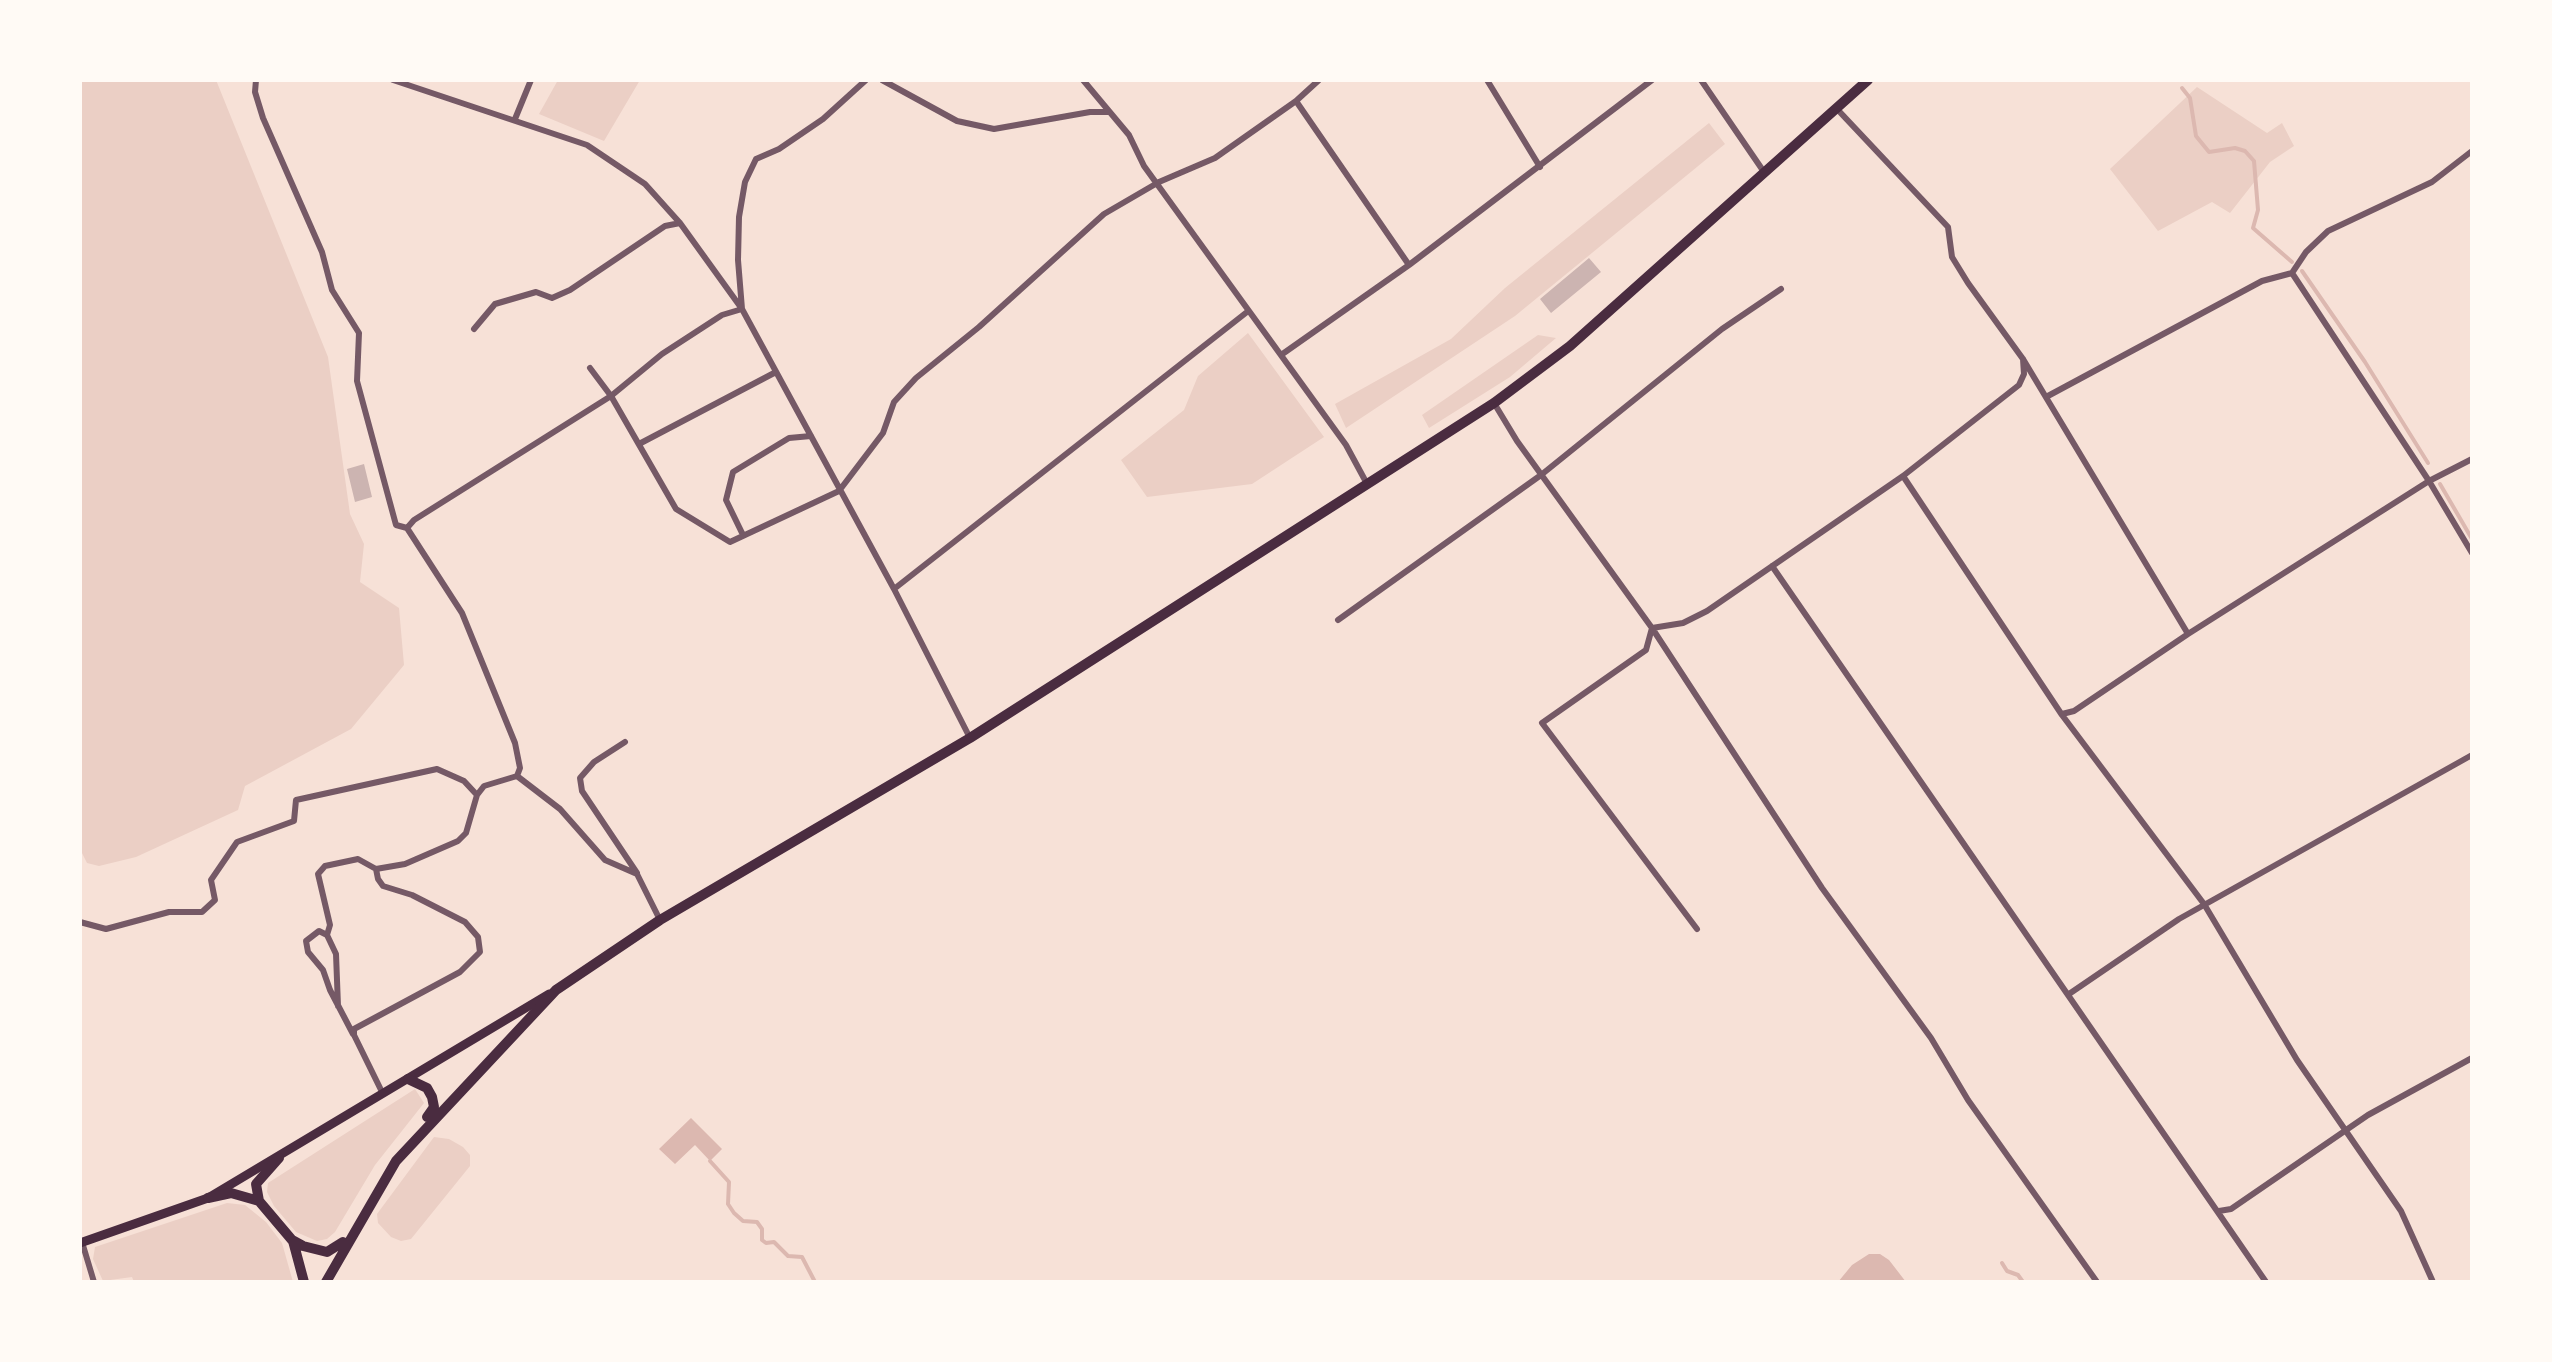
<!DOCTYPE html>
<style>
body{margin:0}
#map{position:relative;width:2552px;height:1362px;overflow:hidden;background:#f7e1d7;font-family:"IBM Plex Sans",sans-serif}
canvas{display:block}
.frame{position:absolute;inset:0;border:82px solid #fffaf5;pointer-events:none}
</style>
<div id="map">
<canvas width="2552" height="1362"></canvas>
<div class="frame"></div>
</div>
<script>
const ctx = document.querySelector('canvas').getContext('2d');
ctx.lineJoin = 'round';
function fill(path, color) { ctx.fillStyle = color; ctx.fill(path, 'evenodd'); }
const shape = rows => new Path2D(rows.map(r => 'M' + r).join(''));
function strokePath(path, color, width, dash) { ctx.strokeStyle = color; ctx.lineWidth = width; ctx.lineCap = dash ? 'butt' : 'round'; ctx.setLineDash(dash || []); ctx.stroke(path); }
const green = shape([
 [80,80,216,80,328,357,350,514,364,544,360,582,399,608,404,665,351,729,245,786,238,810,136,857,99,866,87,863,80,849],
 [558,80,640,80,604,141,539,114],
 [2197,87,2267,133,2282,123,2294,146,2270,162,2230,213,2212,202,2158,231,2110,169],
 [1709,123,1725,144,1515,316,1346,428,1335,404,1451,339,1505,288],
 [1248,333,1324,437,1252,484,1147,497,1121,460,1184,410,1198,376],
 [1538,335,1556,338,1510,377,1429,428,1422,415],
 [415,1089,424,1103,375,1165,335,1232,327,1239,317,1241,296,1232,274,1206,267,1192,268,1183],
 [434,1137,449,1139,463,1147,470,1155,470,1166,411,1239,401,1241,391,1237,378,1223,377,1214],
 [227,1203,245,1205,266,1222,282,1243,293,1282,134,1282,132,1277,103,1281,93,1259,95,1247]
]);
const water = shape([
 [691,1118,722,1149,710,1161,695,1145,675,1164,659,1149],
 [1869,1254,1880,1254,1889,1260,1906,1282,1838,1282,1852,1265]
]);
const stream = shape([
 [2182,88,2190,98,2196,136,2209,152,2235,148,2245,151,2254,161,2258,210,2253,228,2292,262],
 [2302,271,2365,362,2428,463],
 [2440,484,2472,539],
 [710,1161,729,1182,728,1204,734,1213,743,1221,757,1222,762,1229,762,1240,766,1243,774,1242,788,1256,802,1257,815,1282],
 [2002,1263,2007,1271,2018,1275,2023,1282]
]);
const building = shape([
 [1589,258,1601,272,1551,313,1540,299],
 [364,464,372,497,355,502,347,469]
]);
const minor = shape([
 [256,80,255,92,263,118,322,252,332,290,359,333,357,381,396,525,407,528,462,613,515,743,520,768,517,776,560,809,605,860,637,874,660,920],
 [393,80,587,145,645,184,680,223,742,309,894,589,970,738],
 [882,80,957,121,994,129,1090,112,1108,112],
 [1083,80,1129,135,1144,166,1346,445,1366,482],
 [1487,80,1540,167],
 [1701,80,1764,172],
 [1296,101,1409,265],
 [1837,109,1948,227,1952,257,1968,283,2023,359,2188,634],
 [515,119,531,80],
 [2292,273,2429,481,2472,553],
 [474,329,495,304,536,292,552,298,570,290,665,226,680,223],
 [1281,355,1409,265,1652,80],
 [590,368,611,396,676,509,730,542,839,491,883,433,894,402,916,378,979,327,1104,214,1159,182,1215,158,1296,101,1319,80],
 [2046,397,2262,281,2292,273,2306,252,2328,231,2432,182,2472,151],
 [1494,403,1517,441,1652,628,1822,888,1931,1038,1968,1100,2097,1282],
 [639,444,776,372],
 [1903,476,2062,715,2204,904,2297,1060,2401,1211,2433,1282],
 [407,528,414,520,611,396,662,354,722,315,742,309,738,260,739,217,745,182,756,159,779,149,823,119,866,80],
 [743,535,726,500,733,472,789,438,811,436],
 [1772,566,2266,1282],
 [894,589,1247,312],
 [1338,620,1541,475,1722,329,1781,289],
 [2062,714,2074,711,2188,634,2429,481,2472,459],
 [625,742,594,762,580,778,582,791,637,873],
 [80,922,106,929,169,912,202,912,215,900,211,880,237,842,294,821,296,800,437,769,464,781,477,795],
 [1697,929,1542,723,1646,650,1652,628,1683,623,1707,611,1903,476,2019,385,2024,374,2023,359],
 [327,935,330,925,318,874,325,866,358,859,376,869],
 [2069,994,2179,919,2472,755],
 [338,1006,336,954,327,935,319,931,306,941,308,952,323,970,330,990,353,1034],
 [383,1094,354,1035,354,1029,460,972,480,952,478,937,465,922,412,895,383,886,378,879,376,869,405,864,458,841,466,833,477,795,484,786,517,776],
 [2219,1211,2231,1209,2368,1115,2472,1058],
 [82,1242,94,1282]
]);
const secondary = shape([
 [80,1243,208,1198,549,994]
]);
const primary = shape([
 [408,1079,427,1088,432,1097,434,1107,427,1117],
 [279,1158,256,1184,259,1201,292,1240,303,1246,327,1252,343,1242],
 [208,1198,231,1193,259,1201],
 [293,1241,304,1282],
 [326,1282,396,1161,556,990,660,920,970,738,1494,403,1570,346,1868,80]
]);
fill(green, '#ebcfc5');
fill(water, '#dcb8b0');
strokePath(stream, '#dcb8b0', 4);
fill(building, '#ccb4b1');
strokePath(minor, '#755966', 6);
strokePath(secondary, '#4a2c40', 9);
strokePath(primary, '#4a2c40', 10);
</script>
